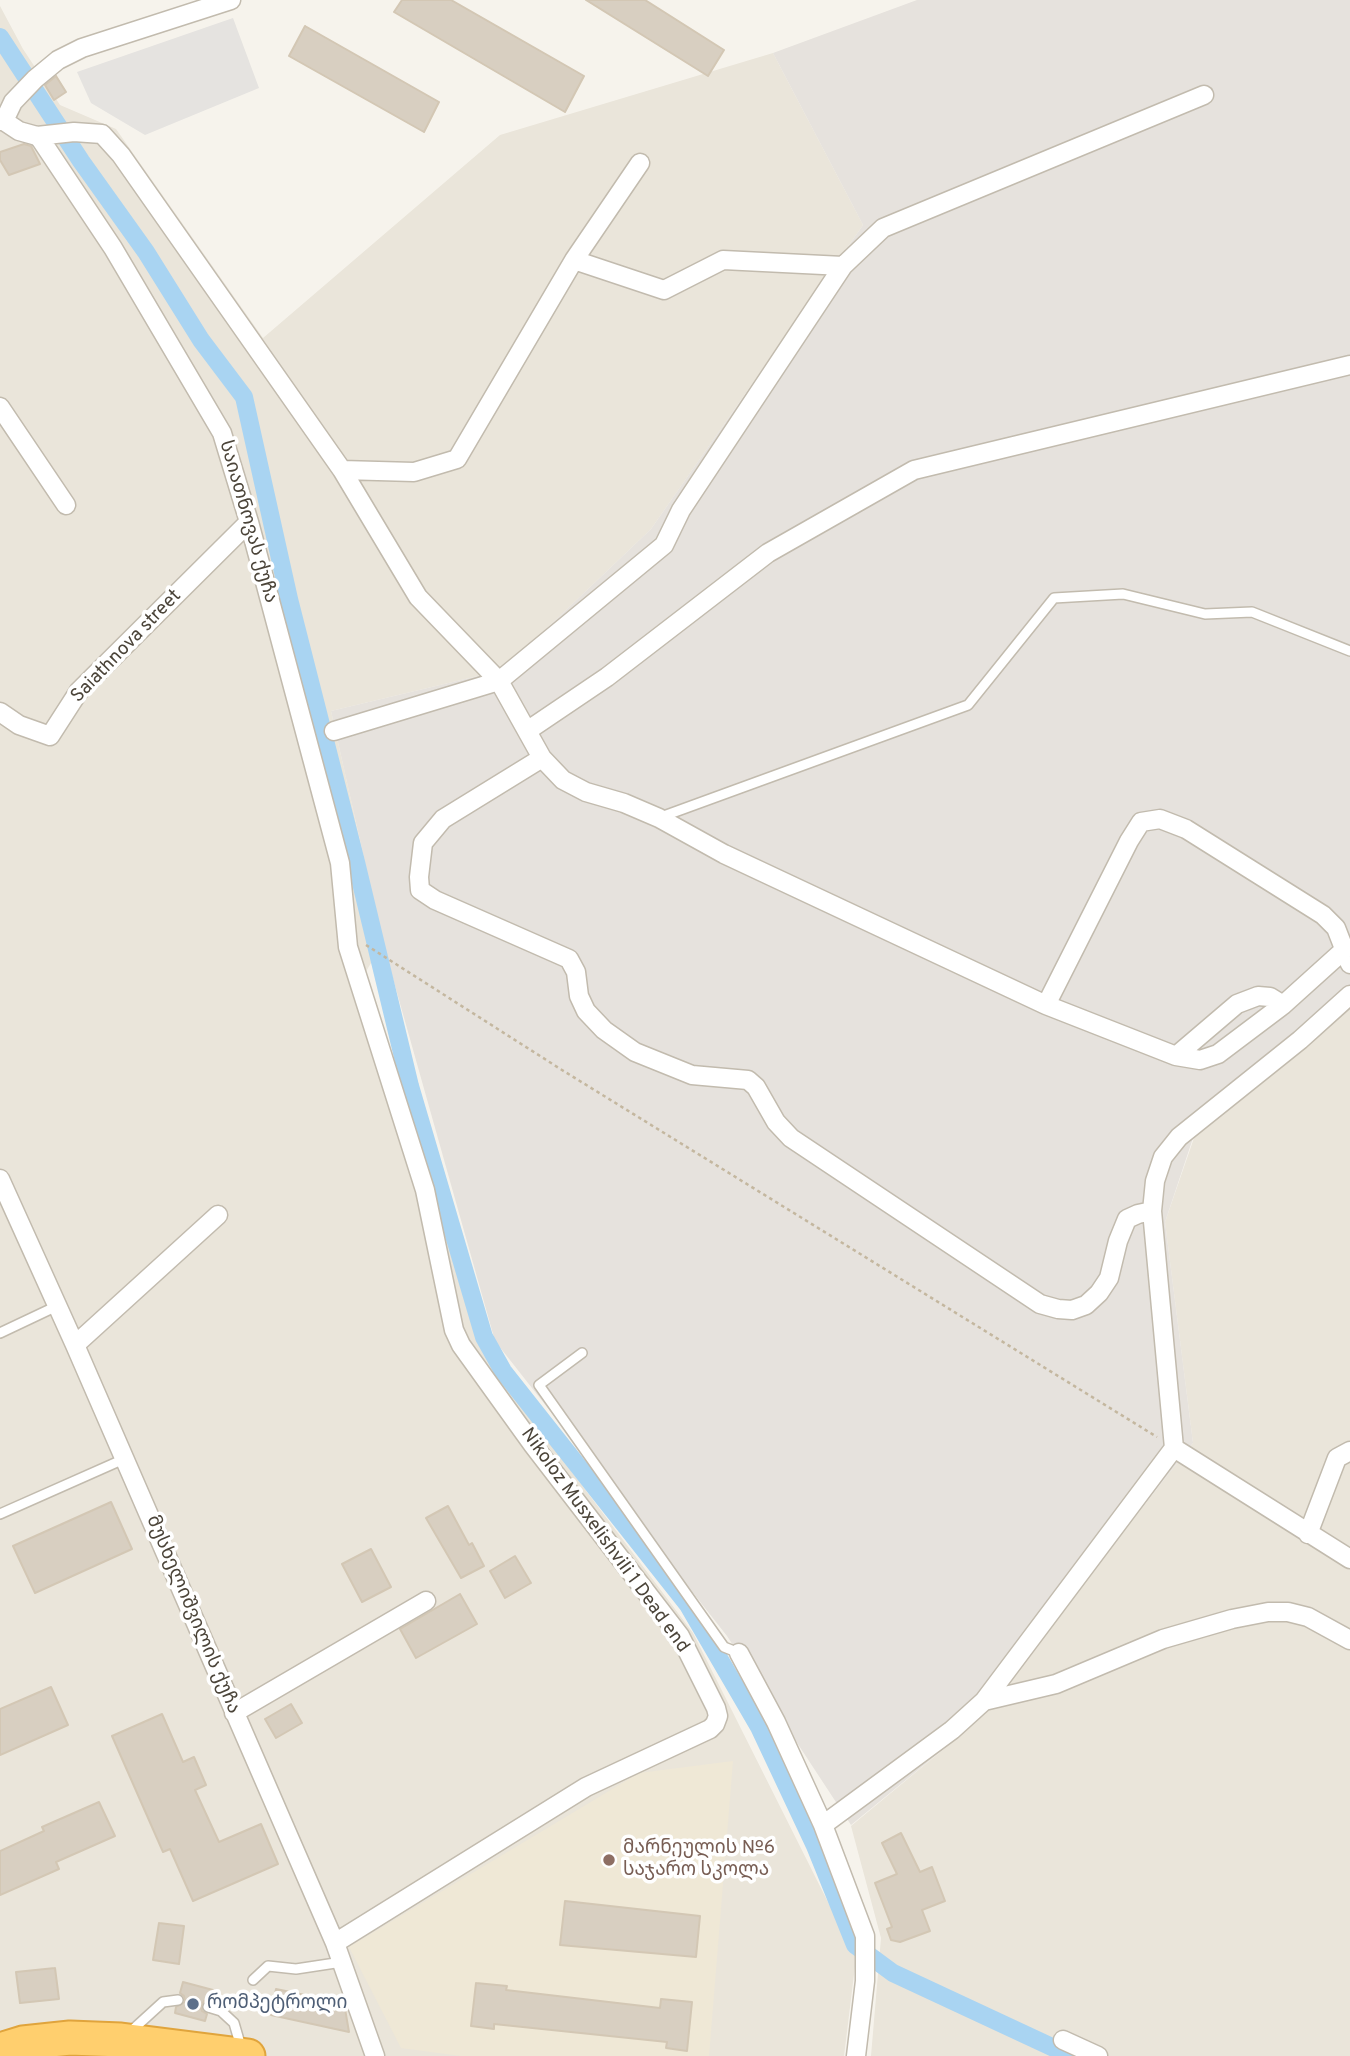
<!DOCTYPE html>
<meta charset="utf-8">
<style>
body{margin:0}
canvas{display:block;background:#f6f3ec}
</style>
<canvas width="1350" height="2056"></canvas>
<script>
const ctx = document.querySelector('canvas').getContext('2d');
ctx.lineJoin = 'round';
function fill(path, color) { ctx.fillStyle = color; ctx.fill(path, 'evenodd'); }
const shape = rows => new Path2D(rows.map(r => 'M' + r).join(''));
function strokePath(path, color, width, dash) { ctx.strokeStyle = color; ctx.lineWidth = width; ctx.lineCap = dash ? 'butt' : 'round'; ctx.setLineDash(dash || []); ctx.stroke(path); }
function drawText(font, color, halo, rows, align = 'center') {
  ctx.font = font + ' Overpass,"Noto Sans Georgian",sans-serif'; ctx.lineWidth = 7; ctx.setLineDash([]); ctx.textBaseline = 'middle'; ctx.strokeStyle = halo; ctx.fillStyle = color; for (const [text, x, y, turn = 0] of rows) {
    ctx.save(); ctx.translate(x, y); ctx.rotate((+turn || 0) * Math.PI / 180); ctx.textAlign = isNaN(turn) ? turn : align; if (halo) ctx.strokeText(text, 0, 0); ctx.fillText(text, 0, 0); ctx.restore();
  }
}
const residential = shape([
 [0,6,23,49,60,105,116,129,263,338,500,135,773,53,863,225,651,529,503,670,331,711,383,943,365,973,484,1355,693,1633,856,1958,844,2056,0,2056],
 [1350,991,1350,2056,871,2056,881,1938,851,1826,968,1729,1193,1443,1165,1222,1194,1138]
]);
const industrial = shape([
 [917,0,1350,0,1350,991,1193,1138,1165,1222,1193,1443,968,1729,851,1825,727,1636,495,1341,383,943,331,711,503,670,651,529,863,225,773,53]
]);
const education = shape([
 [733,1761,709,2056,461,2056,401,2048,349,1947,639,1773]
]);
const parking = shape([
 [233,18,259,88,145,135,91,103,77,72]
]);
const canal = shape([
 [0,37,81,161,146,252,201,340,244,397,289,599,356,862,410,1086,484,1337,503,1371,688,1605,759,1727,815,1846,855,1945,893,1973,1071,2056]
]);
const building = shape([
 [402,0,451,0,584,76,565,112,394,12,402,0],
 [586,0,645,0,724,50,708,76,586,0],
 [305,26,439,102,424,132,289,56,305,26],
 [56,76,66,92,54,100,45,85,56,76],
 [24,144,31,146,40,164,9,175,0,160,0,152,24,144],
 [111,1502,132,1549,35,1593,13,1546,111,1502],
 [448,1506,469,1545,472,1543,484,1566,461,1578,426,1518,448,1506],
 [371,1549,391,1587,362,1602,342,1564,371,1549],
 [515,1556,531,1583,505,1598,490,1571,515,1556],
 [460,1594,477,1624,416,1658,400,1629,460,1594],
 [51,1687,68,1725,0,1755,0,1709,51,1687],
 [291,1704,302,1723,276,1738,265,1719,291,1704],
 [162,1714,183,1762,194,1757,206,1785,195,1790,219,1842,261,1824,278,1864,193,1901,170,1849,163,1852,112,1736,162,1714],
 [99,1802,115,1836,56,1862,59,1869,0,1895,0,1851,44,1831,42,1827,99,1802],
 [901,1833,920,1872,932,1867,945,1901,922,1910,930,1931,900,1942,891,1940,887,1929,892,1927,875,1883,897,1874,882,1843,901,1833],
 [565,1901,700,1916,696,1957,560,1945,565,1901],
 [159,1923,184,1926,179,1964,153,1960,159,1923],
 [55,1968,59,1999,20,2003,16,1972,55,1968],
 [183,1982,213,1990,210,2000,204,2001,201,2006,202,2011,207,2014,205,2021,175,2013,176,2007,185,2002,184,1996,180,1993,183,1982],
 [476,1983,507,1986,506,1990,660,2008,661,1999,692,2002,687,2051,666,2048,667,2042,494,2024,494,2029,471,2026,476,1983],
 [276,1989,344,2003,349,2032,271,2015,276,1989]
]);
const path = shape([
 [366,945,562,1070,1157,1437]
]);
const lane = shape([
 [661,817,968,705,1054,598,1123,594,1205,614,1252,612,1350,651],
 [0,1333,57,1306],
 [582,1353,539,1385,724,1647,739,1653],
 [0,1514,124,1459],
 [253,1980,268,1966,296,1969,342,1962],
 [208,2007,221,2011,234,2023,241,2047],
 [129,2033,163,2002,178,2000]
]);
const street = shape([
 [0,121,4,121,13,102,35,79,58,60,82,48,231,0],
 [4,121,19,131,37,136,41,140,113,248,222,433,249,522,340,863,348,947,425,1190,454,1330,461,1345,533,1445,680,1636,716,1708,718,1716,715,1724,710,1729,586,1787,335,1943],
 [37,136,74,132,102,134,121,155,342,470,418,597,499,681,542,758,563,780,586,792,624,803,659,818,724,854,1046,1005,1129,841,1141,822,1160,819,1186,829,1323,915,1336,928,1350,964],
 [574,260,664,290,723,260,843,266],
 [0,407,66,505],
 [342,470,414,472,457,459,574,260,640,163],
 [0,712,19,725,50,736,79,691,249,522],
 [334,731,499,681,664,545,681,510,843,266,883,228,1204,95],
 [527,731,607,677,768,553,914,470,1350,365],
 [542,758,443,819,423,843,419,877,420,890,435,900,569,959,576,972,579,996,586,1011,604,1030,635,1052,692,1075,748,1080,756,1087,776,1122,791,1138,1040,1304,1058,1309,1072,1310,1086,1305,1099,1293,1109,1278,1118,1241,1127,1219,1138,1214,1152,1211],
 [1046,1005,1176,1056,1200,1060,1218,1054,1283,1005,1344,950],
 [1176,1056,1237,1004,1258,996,1270,997,1283,1005],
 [0,1179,75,1345,335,1943,375,2056],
 [75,1345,218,1215],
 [1174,1448,1350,1559],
 [1308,1534,1337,1458,1350,1451],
 [739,1653,776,1722,823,1825,865,1936,865,1981,856,2056],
 [984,1701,1056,1684,1163,1639,1232,1619,1268,1612,1288,1612,1308,1617,1350,1640],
 [234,1713,426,1601],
 [823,1825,952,1730,984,1701,1174,1448,1152,1211,1155,1181,1163,1157,1179,1137,1300,1040,1350,995],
 [1063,2040,1098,2056]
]);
const highway = shape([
 [0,2050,23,2043,70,2038,121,2040,248,2056]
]);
const markers = [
 [609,1860,7,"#8d6e63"],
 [193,2004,7,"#5c6f8a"]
];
const streetNames = [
 ["საიათნოვას ქუჩა",247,522,74],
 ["Saiathnova street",127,647,-46],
 ["Nikoloz Musxelishvili 1 Dead end",604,1541,54],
 ["მუსხელიშვილის ქუჩა",192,1615,67]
];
const educationNames = [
 ["მარნეულის №6",623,1849],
 ["საჯარო სკოლა",623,1871]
];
const serviceNames = [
 ["რომპეტროლი",207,2004]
];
fill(residential, '#eae5da');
fill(industrial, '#e6e2dd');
fill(education, '#efe8d6');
fill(parking, '#e5e3e0');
strokePath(canal, '#a9d4f2', 18);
fill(building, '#d8cfc1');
strokePath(building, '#d3c7b4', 2);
strokePath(lane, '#c2bbae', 12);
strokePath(street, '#c2bbae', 21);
strokePath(highway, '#e0a43c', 37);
strokePath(path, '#c4b79f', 2.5, [3.5, 3.5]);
strokePath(lane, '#fff', 9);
strokePath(street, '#fff', 18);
strokePath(highway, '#ffcf6e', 33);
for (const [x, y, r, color] of markers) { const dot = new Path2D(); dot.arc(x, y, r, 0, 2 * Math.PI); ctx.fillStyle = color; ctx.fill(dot); strokePath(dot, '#fff', 2.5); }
drawText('19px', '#4b4439', '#fff', streetNames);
drawText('19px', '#785e54', '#fff', educationNames, 'left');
drawText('19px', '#4e5e75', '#fff', serviceNames, 'left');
</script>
